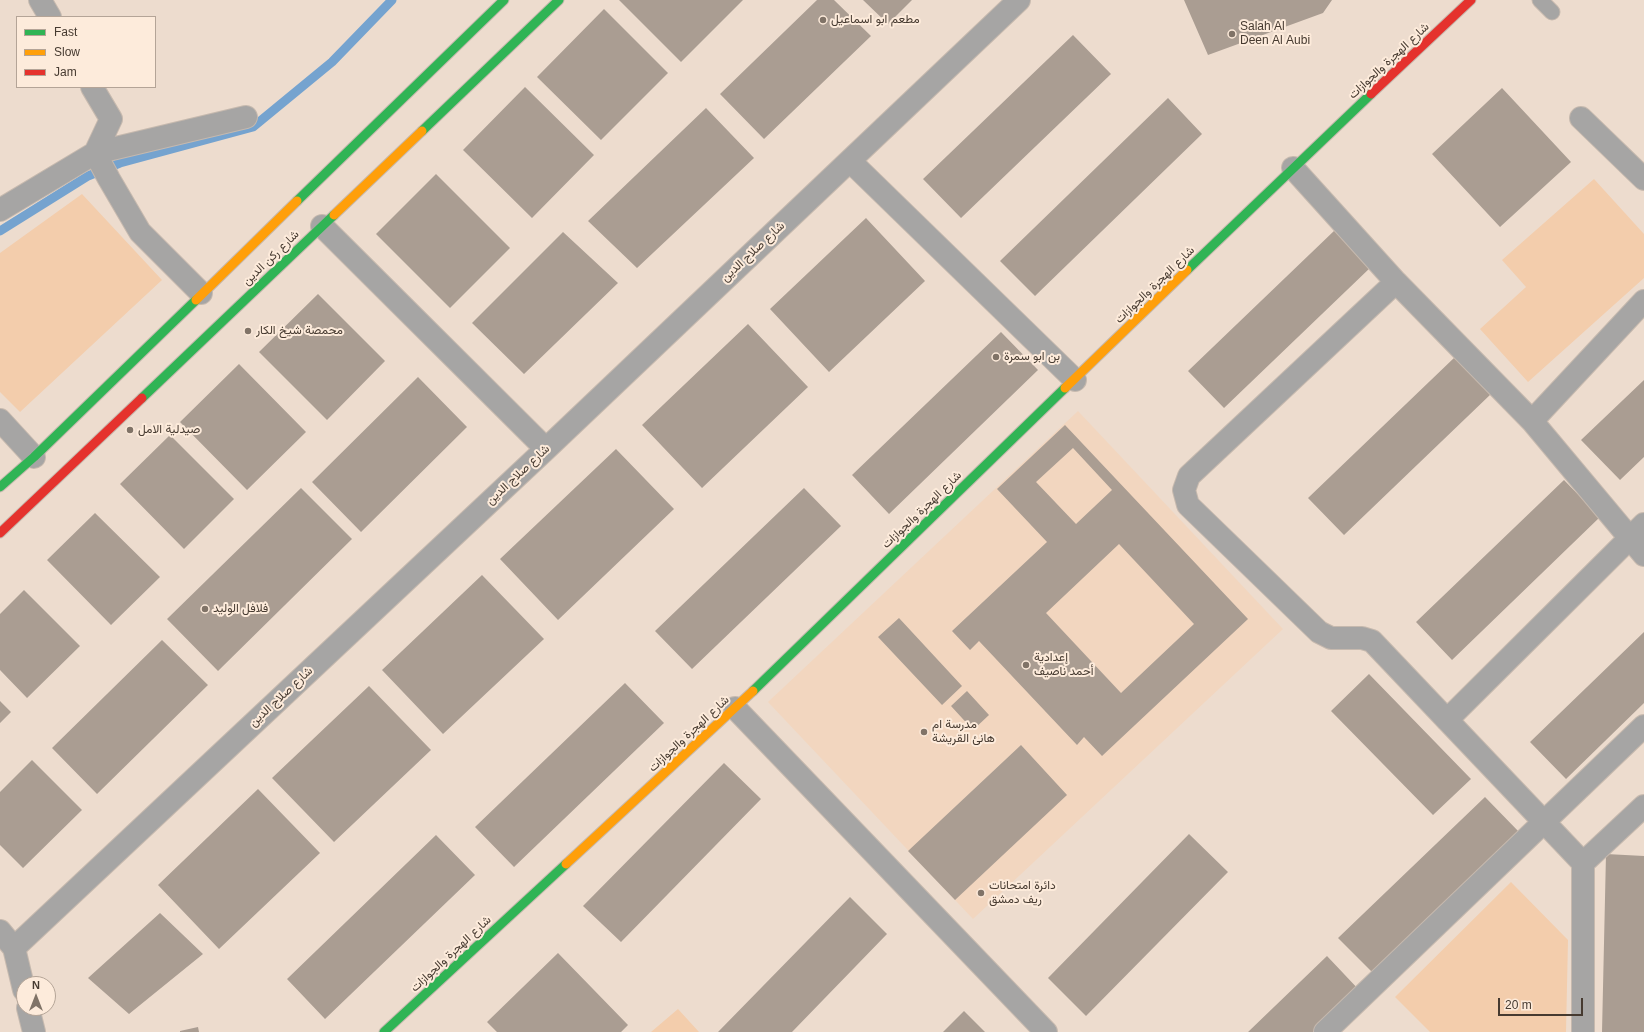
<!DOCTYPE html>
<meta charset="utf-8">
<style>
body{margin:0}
#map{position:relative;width:1644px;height:1032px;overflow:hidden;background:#eddcce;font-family:Helvetica,sans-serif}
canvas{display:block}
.legend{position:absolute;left:16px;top:16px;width:140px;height:72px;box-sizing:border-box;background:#fdebdb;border:1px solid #b4a497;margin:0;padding:5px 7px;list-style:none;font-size:12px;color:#463a30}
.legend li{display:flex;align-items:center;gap:8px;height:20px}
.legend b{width:20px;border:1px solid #b4a497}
.north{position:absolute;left:16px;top:976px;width:40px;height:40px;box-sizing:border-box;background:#fdebdb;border:1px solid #b4a497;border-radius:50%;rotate:0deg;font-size:11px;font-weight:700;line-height:16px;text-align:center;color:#463a30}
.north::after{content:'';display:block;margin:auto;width:14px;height:18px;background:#807367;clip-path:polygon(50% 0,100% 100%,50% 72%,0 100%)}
.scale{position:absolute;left:1498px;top:998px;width:85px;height:18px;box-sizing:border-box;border:2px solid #463a30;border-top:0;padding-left:5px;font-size:12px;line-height:14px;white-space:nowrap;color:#463a30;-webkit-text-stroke:3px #fdebdb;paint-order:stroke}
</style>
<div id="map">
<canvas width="1644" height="1032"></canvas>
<ul class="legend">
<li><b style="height:5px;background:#30b455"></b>Fast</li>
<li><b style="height:5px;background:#ff9f0a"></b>Slow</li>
<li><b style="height:5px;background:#e5322d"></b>Jam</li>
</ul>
<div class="north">N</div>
<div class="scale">20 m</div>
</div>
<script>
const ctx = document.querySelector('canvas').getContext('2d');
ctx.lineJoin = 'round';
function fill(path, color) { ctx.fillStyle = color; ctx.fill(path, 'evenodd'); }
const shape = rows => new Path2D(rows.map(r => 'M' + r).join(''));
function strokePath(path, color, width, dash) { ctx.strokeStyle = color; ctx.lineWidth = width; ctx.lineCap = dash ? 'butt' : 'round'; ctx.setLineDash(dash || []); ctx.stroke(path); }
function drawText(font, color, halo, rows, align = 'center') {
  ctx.font = font + ' Helvetica,Vazirmatn,sans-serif'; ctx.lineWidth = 4; ctx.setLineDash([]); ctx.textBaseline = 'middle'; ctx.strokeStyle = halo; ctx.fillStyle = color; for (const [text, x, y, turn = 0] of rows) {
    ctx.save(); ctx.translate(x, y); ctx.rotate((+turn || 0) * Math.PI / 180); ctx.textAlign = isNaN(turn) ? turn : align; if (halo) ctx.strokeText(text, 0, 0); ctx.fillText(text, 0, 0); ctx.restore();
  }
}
const built = shape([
 [1078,411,1283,629,973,919,768,702]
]);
const green = shape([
 [1594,179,1644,234,1644,278,1528,382,1480,329,1526,287,1502,260],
 [82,194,162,280,20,412,0,392,0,253],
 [1511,882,1568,940,1566,1032,1430,1032,1395,997],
 [678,1009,699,1032,651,1032]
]);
const stream = shape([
 [0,231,88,176,120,163,253,127,332,62,392,0]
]);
const building = shape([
 [619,0,743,0,681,62],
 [817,0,834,0,871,36,764,139,720,94],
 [863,0,912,0,888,24],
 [1184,0,1332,0,1323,13,1208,55],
 [604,9,668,73,601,140,537,77],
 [1073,35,1111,74,961,218,923,179],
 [525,87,594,155,532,218,463,150],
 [1502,88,1571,162,1500,227,1432,154],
 [1168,98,1202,134,1035,296,1000,261],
 [706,108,754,158,637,268,588,221],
 [436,174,510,248,450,308,376,234],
 [866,218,925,281,829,372,770,309],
 [1335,230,1371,267,1224,408,1188,371],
 [563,232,618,283,524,374,472,323],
 [318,294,385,361,327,420,259,352],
 [748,324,808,387,702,488,642,425],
 [1001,332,1038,370,889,514,852,475],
 [1455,357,1491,394,1344,535,1308,498],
 [239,364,306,432,247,490,180,422],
 [418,377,467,427,361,532,312,482],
 [1644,380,1644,457,1620,480,1581,440],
 [1065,425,1248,619,1102,756,1084,737,1077,745,979,641,970,650,952,631,1047,542,997,489],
 [1073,448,1112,490,1076,524,1036,482],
 [1119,544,1194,624,1121,693,1046,613],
 [170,435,234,499,184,549,120,484],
 [616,449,674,509,558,620,500,559],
 [1564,480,1600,517,1452,660,1416,622],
 [301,488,352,539,218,671,167,619],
 [804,488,841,526,692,669,655,631],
 [95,513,160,577,111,625,47,560],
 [482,575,544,639,443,734,382,670],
 [24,590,80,646,27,698,0,670,0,614],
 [899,618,962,686,942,705,878,637],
 [1644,632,1644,703,1566,779,1530,742],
 [162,640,208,685,97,794,52,748],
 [1369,674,1471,779,1433,815,1331,711],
 [625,683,664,723,514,867,475,827],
 [369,686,431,750,334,842,272,778],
 [967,691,989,715,973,730,951,706],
 [0,701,11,712,0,723],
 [1021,745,1067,795,955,900,908,851],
 [32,760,82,810,23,868,0,845,0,792],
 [724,763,761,799,621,942,583,906],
 [258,789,320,853,219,949,158,885],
 [1485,797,1520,833,1374,974,1338,938],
 [1189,834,1228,872,1086,1016,1048,978],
 [436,835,475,875,325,1019,287,979],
 [1606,854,1644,856,1644,1032,1602,1032],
 [850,897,887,934,792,1032,718,1032],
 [160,913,203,954,129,1014,88,978],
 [558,953,628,1025,621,1032,497,1032,487,1022],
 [1327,956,1361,992,1319,1032,1248,1032],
 [964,1011,985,1032,943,1032],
 [198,1027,199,1032,180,1032,180,1031]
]);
const lane = shape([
 [1540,0,1552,12]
]);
const street = shape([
 [40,0,50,17],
 [92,87,111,119,95,153,109,179,140,232,201,293],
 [1581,118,1644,179],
 [850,161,1075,380],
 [1293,168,1396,282,1532,421,1644,555],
 [0,210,95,153,246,117],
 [322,226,546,449],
 [1396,282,1189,476,1184,490,1188,505,1319,632,1331,638,1362,638,1372,641,1583,863,1644,806],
 [0,420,34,457],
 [1532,421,1644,301],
 [735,708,1046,1032],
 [1447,720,1644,524],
 [1583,863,1583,1032],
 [0,931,14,948,24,990],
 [14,948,546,449,1019,0],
 [28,1008,34,1032],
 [1325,1032,1644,726]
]);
const fast = shape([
 [422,131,559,0],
 [297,201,504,0],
 [1187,270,1371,94],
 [142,398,334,215],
 [0,487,34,457,196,300],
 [753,691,1065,388],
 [384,1032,566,864]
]);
const slow = shape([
 [334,215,422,131],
 [196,300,297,201],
 [1065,388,1187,270],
 [566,864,753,691]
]);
const jam = shape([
 [1371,94,1471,0],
 [0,533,142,398]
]);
const markers = [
 [823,20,4,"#807367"],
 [1232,34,4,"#807367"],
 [248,331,4,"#807367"],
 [996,357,4,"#807367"],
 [130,430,4,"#807367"],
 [205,609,4,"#807367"],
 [1026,665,4,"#807367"],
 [924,732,4,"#807367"],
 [981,893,4,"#807367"]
];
const poiNames = [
 ["مطعم ابو اسماعيل",831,20],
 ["Salah Al",1240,27],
 ["Deen Al Aubi",1240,41],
 ["محمصة شيخ الكار",256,331],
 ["بن ابو سمرة",1004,357],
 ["صيدلية الامل",138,430],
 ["فلافل الوليد",213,609],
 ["إعدادية",1034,658],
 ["أحمد ناصيف",1034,672],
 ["مدرسة ام",932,725],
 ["هانئ القريشة",932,739],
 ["دائرة امتحانات",989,886],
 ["ريف دمشق",989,900]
];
const streetNames = [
 ["شارع الهجرة والجوازات",1389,61,-43],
 ["شارع صلاح الدين",753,252,-43],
 ["شارع ركن الدين",271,258,-44],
 ["شارع الهجرة والجوازات",1155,285,-44],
 ["شارع صلاح الدين",518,475,-43],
 ["شارع الهجرة والجوازات",922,510,-44],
 ["شارع صلاح الدين",281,697,-43],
 ["شارع الهجرة والجوازات",689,734,-43],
 ["شارع الهجرة والجوازات",451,954,-43]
];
fill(built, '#f2d6bf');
fill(green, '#f3cdac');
strokePath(stream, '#75a3cf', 9);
fill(building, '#aa9d92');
strokePath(lane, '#c6b9ae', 17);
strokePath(street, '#c6b9ae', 24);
strokePath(fast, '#c6b9ae', 11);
strokePath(slow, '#c6b9ae', 11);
strokePath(jam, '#c6b9ae', 11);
strokePath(lane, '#a6a5a4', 15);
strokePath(street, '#a6a5a4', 22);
strokePath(fast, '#30b455', 9);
strokePath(slow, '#ff9f0a', 9);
strokePath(jam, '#e5322d', 9);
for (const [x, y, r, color] of markers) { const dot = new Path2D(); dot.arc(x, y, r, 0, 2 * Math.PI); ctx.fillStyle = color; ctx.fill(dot); strokePath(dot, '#fdebdb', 1.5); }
drawText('12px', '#463a30', '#fdebdb', poiNames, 'left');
drawText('12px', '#463a30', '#fdebdb', streetNames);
</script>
